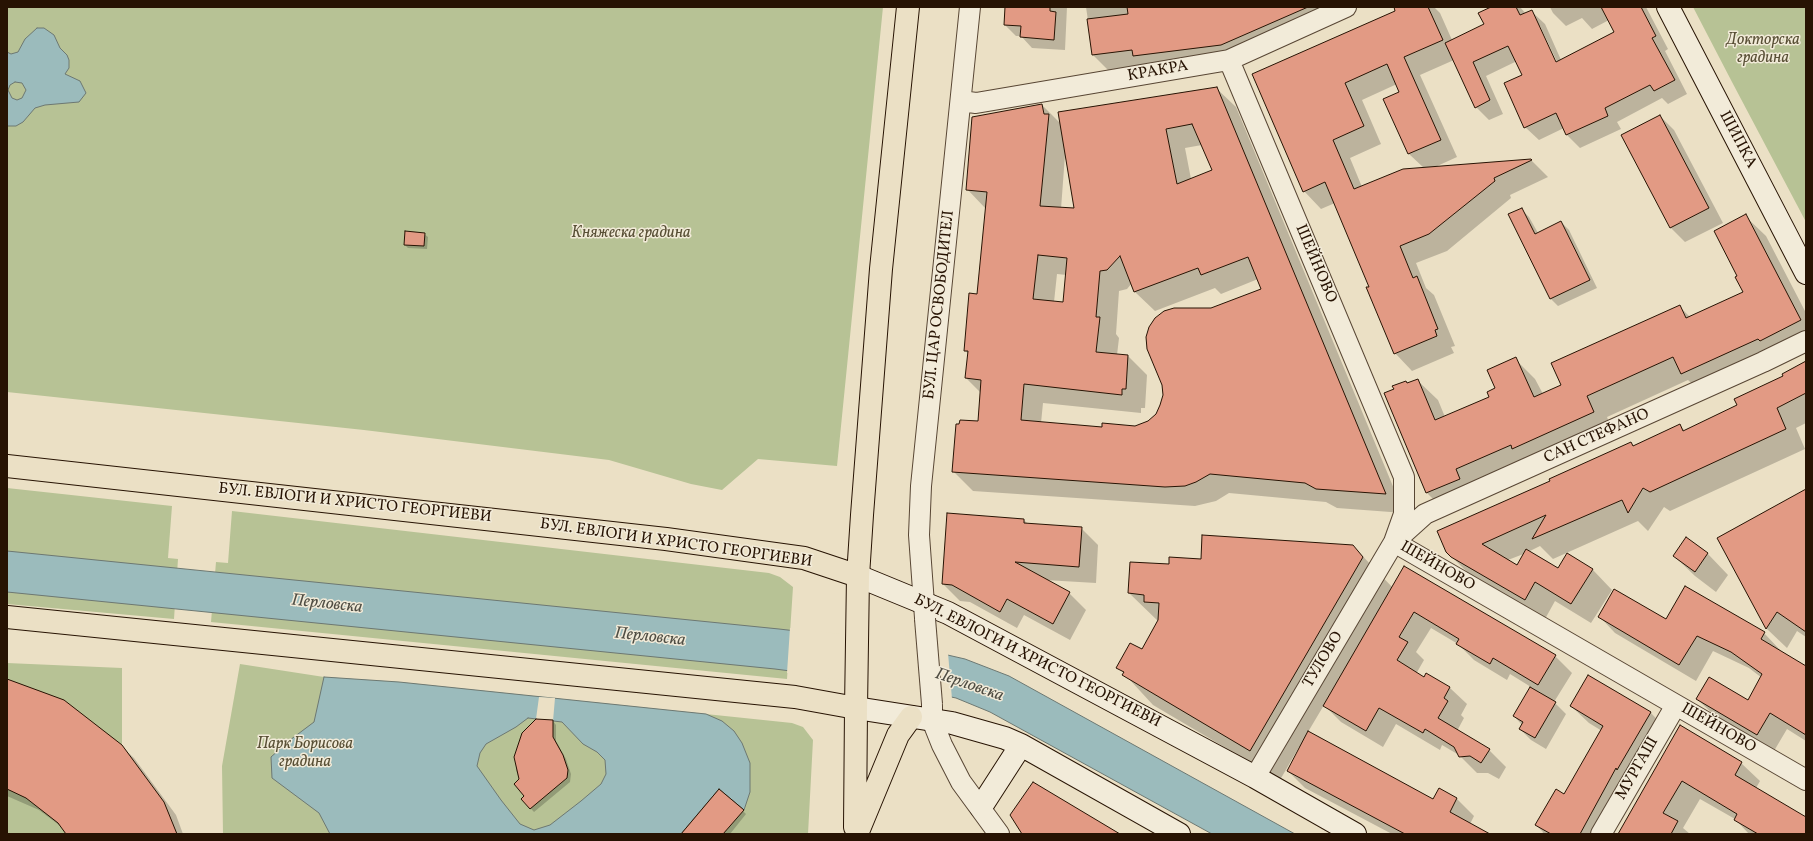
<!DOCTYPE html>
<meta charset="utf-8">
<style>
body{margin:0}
#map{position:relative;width:1813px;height:841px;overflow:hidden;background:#ebe0c5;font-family:Vollkorn,serif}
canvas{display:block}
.frame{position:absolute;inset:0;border:8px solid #271303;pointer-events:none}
</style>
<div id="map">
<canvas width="1813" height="841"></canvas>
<div class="frame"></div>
</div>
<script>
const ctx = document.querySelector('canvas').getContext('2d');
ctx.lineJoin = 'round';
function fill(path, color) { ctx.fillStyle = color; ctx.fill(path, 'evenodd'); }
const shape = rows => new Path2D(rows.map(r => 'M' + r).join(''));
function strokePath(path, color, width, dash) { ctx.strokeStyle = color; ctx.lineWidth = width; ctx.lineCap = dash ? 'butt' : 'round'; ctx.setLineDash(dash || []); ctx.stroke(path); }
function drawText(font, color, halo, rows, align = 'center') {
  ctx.font = font + ' Vollkorn,serif'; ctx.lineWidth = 3; ctx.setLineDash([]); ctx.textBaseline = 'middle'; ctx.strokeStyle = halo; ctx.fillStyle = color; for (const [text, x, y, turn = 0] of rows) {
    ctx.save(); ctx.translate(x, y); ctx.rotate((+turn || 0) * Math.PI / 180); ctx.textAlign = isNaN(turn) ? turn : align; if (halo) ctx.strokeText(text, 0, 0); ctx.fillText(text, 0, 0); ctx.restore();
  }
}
const green = shape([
 [7,7,883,7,837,466,758,459,722,490,691,484,609,460,364,430,7,392],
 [1693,7,1806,7,1806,222,1732,82],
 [7,488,172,506,168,558,178,559,174,619,7,604],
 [232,511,769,573,780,577,793,587,787,679,211,622,216,562,228,563],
 [7,663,122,668,122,745,164,802,177,834,7,834],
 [240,664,324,677,399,682,792,723,803,727,813,740,808,834,223,834,222,766]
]);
const water = shape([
 [37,28,44,28,54,35,60,48,67,55,69,60,69,68,65,74,80,81,86,93,79,102,45,105,35,108,23,122,16,126,7,126,7,52,11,54,18,52,25,39,37,28],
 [15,82,22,83,26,90,22,98,17,100,12,98,8,90,10,85,15,82],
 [7,551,779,629,891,642,965,659,1009,676,1295,834,1212,834,990,712,956,698,890,684,775,669,7,592,7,551],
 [324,677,399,682,706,714,722,721,734,731,742,743,750,763,750,792,744,810,719,789,681,834,330,834,319,813,272,778,271,757,290,740,314,722,324,677],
 [528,718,562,722,583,744,597,752,605,760,606,774,601,784,581,801,550,825,534,830,520,824,501,800,477,766,480,753,486,744,516,727,528,718]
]);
const pier = shape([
 [790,628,891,640,948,653,952,699,890,686,787,673],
 [539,697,555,698,553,721,536,719]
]);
const shadow = shape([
 [1006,7,1067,7,1065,50,1032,48,1021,36,1016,36,1005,25],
 [1086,7,1359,7,1239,61,1110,72,1093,55],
 [1397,7,1434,7,1440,13,1452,40,1485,25,1493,7,1520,7,1526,14,1531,11,1545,24,1561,60,1615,32,1609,20,1592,29,1582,18,1566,26,1553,13,1550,7,1646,7,1668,49,1665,51,1687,94,1668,104,1662,98,1617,122,1621,129,1580,148,1567,135,1564,128,1539,140,1525,127,1523,75,1517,61,1486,76,1503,114,1489,120,1476,107,1454,60,1420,75,1457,157,1435,167,1531,160,1548,177,1510,195,1511,198,1447,251,1416,263,1426,288,1434,295,1455,346,1451,347,1454,353,1412,371,1395,353,1370,287,1335,203,1321,209,1304,191,1253,75,1396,11],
 [1538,26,1540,26,1559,66,1557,67],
 [1397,84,1401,92,1385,99,1409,154,1424,168,1362,187,1350,158,1381,144,1362,100],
 [1216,88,1236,107,1404,513,1337,508,1326,502,1229,493,1216,501,1195,506,973,491,954,472,979,422,981,393,966,378,969,354,965,351,978,295,986,209,967,189,1042,105,1061,124],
 [1202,145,1213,171,1191,179,1185,148],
 [1065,155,1075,210,1061,209],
 [1057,274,1067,275,1064,303,1054,302],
 [1258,279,1262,289,1211,309,1156,414,1149,422,1135,427,1103,428,1041,423,1043,403,1141,413,1141,408,1145,408,1147,375,1128,356,1117,355,1119,338,1116,334,1119,291,1127,289,1132,283,1135,292,1155,311,1215,288,1221,294],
 [1660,116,1674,130,1723,223,1685,242,1671,228,1622,135],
 [1521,209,1529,217,1538,233,1561,222,1569,230,1597,288,1558,306,1551,299],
 [1745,216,1766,236,1806,313,1806,348,1702,393,1688,380,1607,417,1613,432,1447,513,1427,493,1385,394,1417,380,1438,400,1445,417,1490,397,1515,359,1535,379,1543,394,1562,385,1679,306,1690,317,1744,293,1739,276],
 [406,232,424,234,428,237,427,249,408,248,405,245],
 [1806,362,1806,423,1796,428,1805,449,1670,511,1664,507,1648,531,1638,521,1553,559,1540,546,1528,552,1558,569,1568,554,1593,570,1612,590,1591,623,1555,601,1545,619,1472,577,1452,557,1551,482,1631,443,1634,446,1680,425,1685,431,1739,406],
 [1526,553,1518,566,1508,560],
 [1806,491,1806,637,1797,631,1787,648,1767,629,1718,538],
 [1024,520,1029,525,1081,528,1098,545,1096,583,1045,580,1069,593,1086,610,1070,640,1024,615,1017,628,970,602,960,601,943,584],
 [1686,539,1708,554,1728,575,1716,592,1695,576,1674,556],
 [1353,546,1393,588,1555,656,1572,673,1554,702,1566,714,1546,749,1531,740,1520,729,1522,725,1514,716,1531,687,1510,674,1507,680,1474,660,1458,644,1431,628,1416,652,1424,660,1416,674,1424,679,1450,688,1467,704,1461,715,1464,718,1457,731,1489,750,1506,767,1499,779,1488,773,1477,773,1459,755,1442,745,1440,750,1396,724,1383,747,1341,722,1324,705,1308,732,1433,800,1439,789,1457,799,1474,816,1470,824,1488,834,1392,834,1305,788,1288,771,1301,748,1299,747,1280,780,1153,705,1118,667,1143,651,1159,622,1129,593,1170,565,1201,560],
 [1599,616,1666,621,1764,633,1780,650,1779,652,1806,670,1806,741,1787,729,1774,751,1714,715,1697,699,1748,701,1762,678,1749,668,1713,651,1696,681,1615,633],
 [1589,676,1651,713,1668,731,1607,834,1542,834,1543,832,1536,825,1565,795,1602,731,1589,723,1571,706],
 [7,680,121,746,134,758,176,815,183,834,67,834,63,828,39,810,7,796],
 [553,721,556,725,556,741,566,759,571,774,570,782,534,812,522,799,525,796,516,770,516,751,523,733],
 [1680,726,1741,763,1760,781,1756,788,1806,818,1806,834,1749,834,1735,819,1700,799,1683,828,1690,834,1619,834],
 [743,811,746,814,730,834,682,834]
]);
const building = shape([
 [1005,7,1050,7,1050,11,1056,12,1054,40,1020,37,1021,26,1004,25,1005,7],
 [1127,7,1308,7,1221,45,1133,56,1132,50,1092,55,1087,19,1128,14,1127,7],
 [1394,7,1428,7,1443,40,1404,57,1441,140,1408,154,1383,99,1399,92,1387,64,1345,83,1364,126,1333,140,1354,189,1403,169,1531,159,1532,160,1494,178,1495,181,1429,234,1400,246,1413,278,1417,276,1438,329,1435,330,1437,336,1394,354,1366,287,1369,287,1325,182,1303,192,1252,74,1395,11,1394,7],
 [1491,7,1516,7,1520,15,1532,10,1556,62,1614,32,1601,7,1641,7,1656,36,1652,38,1675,80,1654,91,1650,85,1605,108,1608,116,1566,135,1556,113,1524,128,1504,83,1522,75,1508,46,1473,62,1490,100,1475,108,1445,43,1484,24,1478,13,1491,7],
 [1217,87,1386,494,1316,489,1305,483,1210,474,1196,482,1185,486,1165,487,952,472,956,424,959,424,960,420,978,421,981,380,965,378,968,351,964,351,969,293,977,294,987,192,966,190,972,117,1042,104,1044,114,1049,114,1040,206,1074,208,1058,112,1217,87],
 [1192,124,1212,170,1177,184,1166,129,1192,124],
 [1038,255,1067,258,1063,302,1033,299,1038,255],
 [1120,256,1134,292,1198,268,1201,275,1248,257,1261,289,1211,308,1174,308,1164,311,1155,318,1149,327,1146,337,1147,349,1162,385,1163,395,1160,405,1156,414,1148,421,1135,426,1102,423,1102,427,1021,420,1024,384,1122,395,1122,389,1126,389,1128,355,1096,352,1100,317,1096,317,1100,271,1107,270,1120,256],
 [1660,115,1709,208,1670,228,1621,135,1660,115],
 [1522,208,1535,234,1561,221,1590,280,1550,299,1508,214,1522,208],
 [1746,214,1801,320,1760,341,1758,339,1681,374,1673,357,1587,396,1594,412,1512,449,1511,445,1456,469,1460,479,1426,493,1384,393,1394,389,1392,386,1406,381,1407,383,1418,379,1435,420,1489,397,1487,392,1495,388,1487,370,1516,357,1534,397,1561,385,1551,363,1680,305,1686,318,1743,292,1735,277,1737,276,1714,231,1746,214],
 [405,231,425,233,424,246,404,245,405,231],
 [1806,361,1806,393,1777,408,1786,429,1650,492,1643,488,1628,513,1622,500,1532,539,1546,515,1482,544,1517,565,1526,549,1558,568,1567,553,1593,569,1571,604,1535,582,1525,600,1451,557,1446,552,1437,531,1550,481,1549,479,1631,442,1633,446,1680,424,1683,431,1737,405,1734,399,1783,376,1782,374,1806,361],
 [1806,489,1806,632,1777,612,1766,629,1717,538,1806,489],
 [947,513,1024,519,1024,523,1082,527,1079,567,1015,562,1070,592,1053,624,1007,599,1000,612,952,585,942,584,947,513],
 [1202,535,1353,545,1363,557,1250,751,1122,675,1124,672,1116,668,1130,643,1142,649,1158,620,1159,603,1144,602,1144,595,1128,593,1130,562,1169,564,1169,557,1201,559,1202,535],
 [1686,537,1708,553,1695,572,1673,556,1686,537],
 [1404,566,1556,655,1538,685,1493,658,1490,664,1456,644,1459,639,1414,612,1399,637,1408,642,1397,660,1424,677,1426,673,1450,687,1444,698,1448,701,1438,718,1490,749,1481,763,1470,756,1459,757,1454,747,1425,729,1423,733,1379,708,1366,731,1323,706,1404,566],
 [1685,586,1765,632,1761,639,1806,666,1806,735,1770,713,1757,735,1696,699,1709,677,1748,700,1762,674,1731,652,1697,636,1679,665,1598,617,1614,589,1666,619,1685,586],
 [1588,675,1651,712,1617,770,1616,768,1580,834,1551,834,1535,825,1556,789,1564,794,1603,726,1570,706,1588,675],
 [7,679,64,700,122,745,164,802,177,834,66,834,58,823,26,798,7,789,7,679],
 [1530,687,1556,702,1535,738,1519,729,1523,722,1513,716,1530,687],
 [536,719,553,720,553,737,563,755,568,770,567,778,530,809,521,799,524,796,514,784,519,779,514,757,522,733,536,719],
 [1680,725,1742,762,1735,775,1806,817,1806,834,1758,834,1734,820,1737,814,1682,781,1663,813,1678,821,1671,834,1618,834,1680,725],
 [1308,731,1433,799,1439,788,1457,798,1450,812,1490,834,1405,834,1287,771,1308,731],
 [1033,782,1120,834,1022,834,1010,815,1033,782],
 [719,789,744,810,723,834,681,834,719,789]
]);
const street = shape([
 [1229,60,1404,477,1404,514,1394,542,1255,777],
 [961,101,976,103,1229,60,1346,7],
 [1395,541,1425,514,1763,362,1806,341],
 [1394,542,1806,780],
 [925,618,919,535,921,486,970,7],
 [932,706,932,720,942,745,961,782,999,834],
 [1601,834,1676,705]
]);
const secondary = shape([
 [1668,7,1806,273],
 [858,576,948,613,1255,777,1355,834],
 [856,708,952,723,1005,738,1021,745,1179,834],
 [981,807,1021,745]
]);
const primary = shape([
 [7,466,666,539,804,558,858,576],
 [7,617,795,697,856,708,858,576,862,515,881,269,908,7]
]);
const highway = shape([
 [855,827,856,708],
 [857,834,898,735,911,717]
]);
const streetBridge = shape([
 [925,619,932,704]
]);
const parkNames = [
 ["Докторска",1763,41],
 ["градина",1763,59],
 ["Княжеска градина",631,234],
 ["Парк Борисова",305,745],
 ["градина",305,763]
];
const streetNames = [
 ["КРАКРА",1158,72,-10],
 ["ШИПКА",1737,140,62],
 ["ШЕЙНОВО",1315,264,67],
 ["БУЛ. ЦАР ОСВОБОДИТЕЛ",940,305,-84],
 ["САН СТЕФАНО",1597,437,-24],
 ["БУЛ. ЕВЛОГИ И ХРИСТО ГЕОРГИЕВИ",355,504,6],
 ["БУЛ. ЕВЛОГИ И ХРИСТО ГЕОРГИЕВИ",676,544,8],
 ["ШЕЙНОВО",1437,567,30],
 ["ТУЛОВО",1324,660,-59],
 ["БУЛ. ЕВЛОГИ И ХРИСТО ГЕОРГИЕВИ",1037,662,27],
 ["ШЕЙНОВО",1718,729,30],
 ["МУРГАШ",1638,769,-60]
];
const waterNames = [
 ["Перловска",327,605,6],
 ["Перловска",650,638,6],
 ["Перловска",969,686,19]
];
fill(green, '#b7c295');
fill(water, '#9bbbbc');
strokePath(water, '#6d7872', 1);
fill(pier, '#ebe0c5');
fill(shadow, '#0003');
fill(building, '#e29a84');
strokePath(building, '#271303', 1);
strokePath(street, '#584634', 22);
strokePath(secondary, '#271303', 24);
strokePath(primary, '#271303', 24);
strokePath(highway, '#271303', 24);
strokePath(street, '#f2ebd9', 20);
strokePath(secondary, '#f2ebd9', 22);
strokePath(primary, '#ebe0c5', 22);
strokePath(highway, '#ebe0c5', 22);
strokePath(streetBridge, '#584634', 22, []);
strokePath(streetBridge, '#f2ebd9', 20);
drawText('italic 16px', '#595036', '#f2ebd9', parkNames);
drawText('16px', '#271303', '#f2ebd9', streetNames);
drawText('italic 17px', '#504e44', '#f2ebd9', waterNames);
</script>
